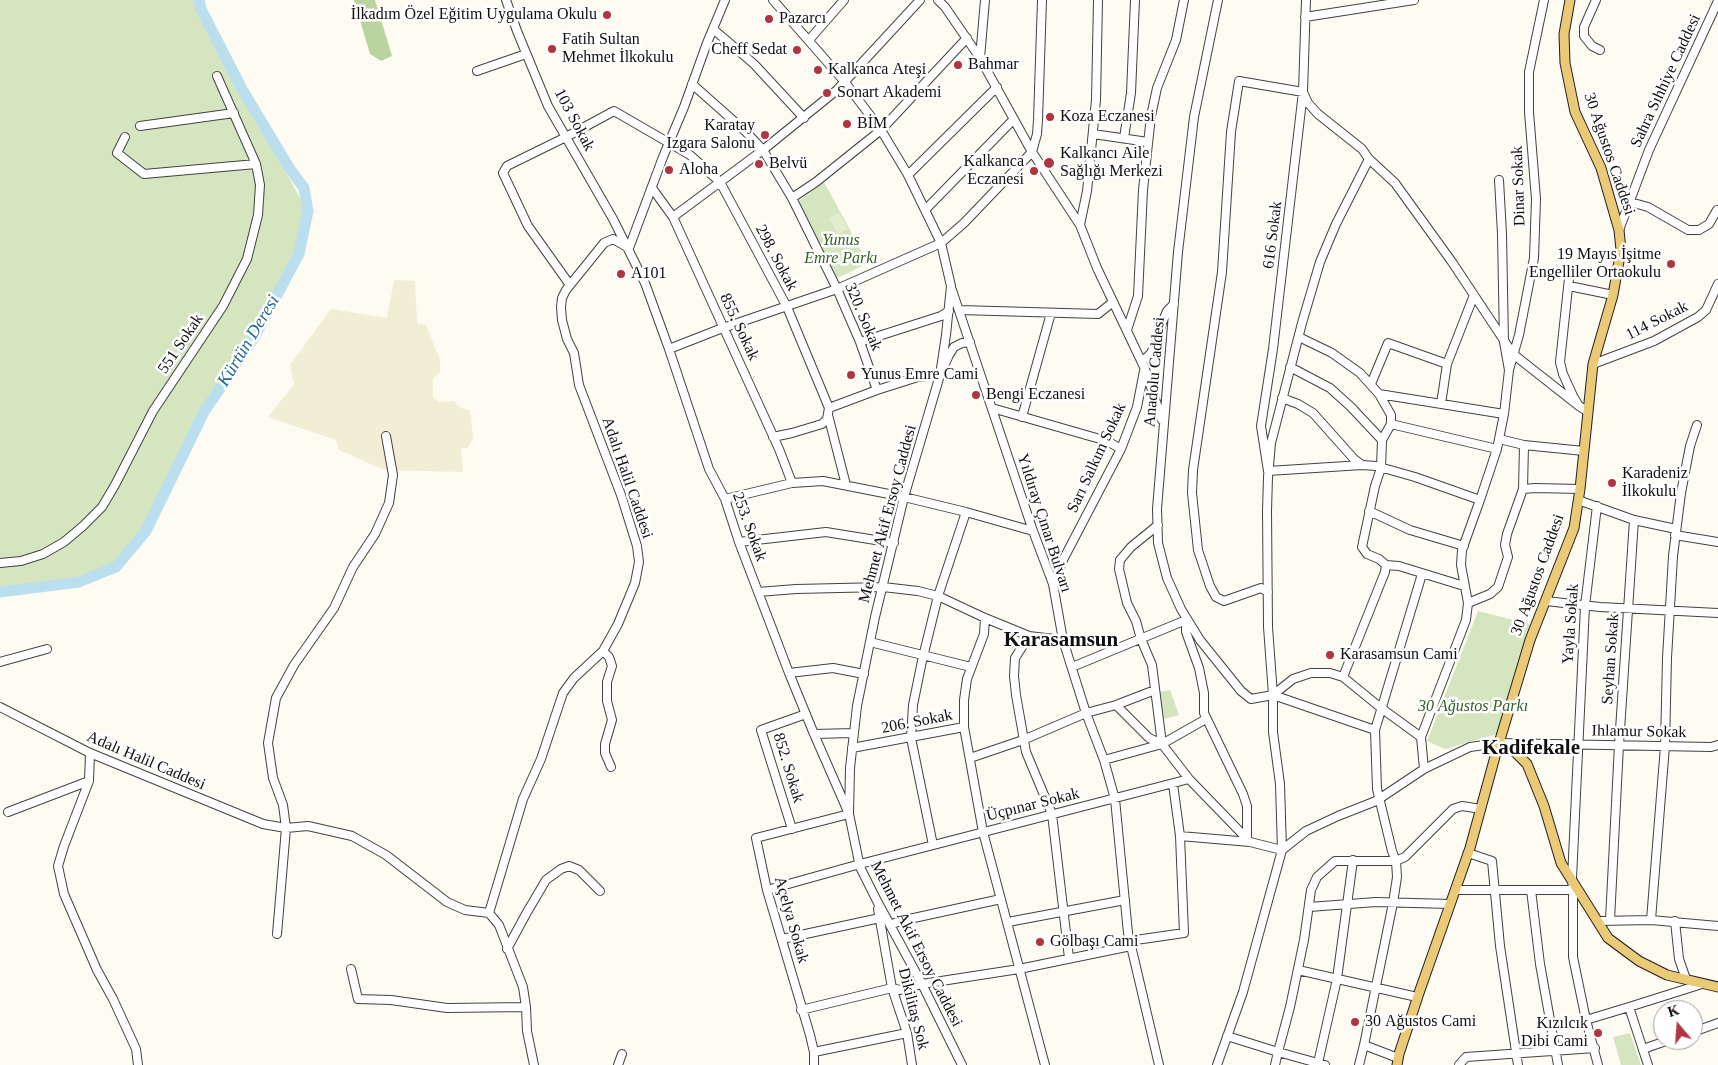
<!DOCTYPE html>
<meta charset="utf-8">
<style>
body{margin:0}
#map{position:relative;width:1718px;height:1065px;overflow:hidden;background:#fefbf3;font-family:"Times New Roman",serif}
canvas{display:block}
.north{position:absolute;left:1653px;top:1000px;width:50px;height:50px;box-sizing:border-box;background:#fff;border:1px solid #9f9f9f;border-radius:50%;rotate:342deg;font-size:14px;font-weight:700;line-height:20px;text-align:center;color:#0f0f0f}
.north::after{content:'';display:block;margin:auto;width:18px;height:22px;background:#b13541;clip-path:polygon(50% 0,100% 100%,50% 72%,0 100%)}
</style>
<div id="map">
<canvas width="1718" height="1065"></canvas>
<div class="north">K</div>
</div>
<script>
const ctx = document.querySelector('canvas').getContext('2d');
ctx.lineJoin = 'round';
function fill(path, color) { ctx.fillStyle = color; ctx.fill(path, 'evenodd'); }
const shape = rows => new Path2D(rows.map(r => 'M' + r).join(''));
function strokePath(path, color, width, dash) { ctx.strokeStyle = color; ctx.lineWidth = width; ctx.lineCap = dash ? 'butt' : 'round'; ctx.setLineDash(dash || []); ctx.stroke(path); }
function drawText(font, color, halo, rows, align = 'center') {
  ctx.font = font + ' "Times New Roman",serif'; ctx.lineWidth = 5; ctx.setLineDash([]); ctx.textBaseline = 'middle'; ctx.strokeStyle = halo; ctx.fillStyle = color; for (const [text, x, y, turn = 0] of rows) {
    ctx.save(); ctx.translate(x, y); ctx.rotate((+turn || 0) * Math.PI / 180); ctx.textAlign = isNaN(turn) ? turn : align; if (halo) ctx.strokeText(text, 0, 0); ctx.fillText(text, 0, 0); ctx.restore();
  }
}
const farmland = shape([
 [394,280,415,281,417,323,426,325,440,360,440,372,433,379,433,398,439,402,454,401,459,407,469,410,471,416,473,438,468,448,461,448,463,472,384,470,339,450,336,440,268,417,294,384,290,365,331,309,387,318]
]);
const green = shape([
 [0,0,199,0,223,59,305,207,299,254,204,412,146,531,116,567,79,582,0,591],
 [824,182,868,263,836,279,799,201],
 [1478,611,1530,624,1497,734,1445,749,1427,741],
 [1170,690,1179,715,1164,719,1159,692],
 [1630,1033,1641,1065,1621,1065,1613,1037]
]);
const forest = shape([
 [354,0,375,0,392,56,381,61,370,54]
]);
const pitch = shape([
 [839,213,848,229,838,234,829,218]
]);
const river = shape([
 [0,592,79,582,116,567,146,531,204,412,254,338,299,254,308,211,304,188,290,169,242,89,201,9,199,0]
]);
const minor = shape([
 [506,0,517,31,548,106,613,219,645,283,669,349,709,469,725,499,739,542,789,673,814,734,849,814,756,838,767,890,810,1035,814,1052,814,1065],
 [773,0,844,81,881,130,908,175,941,243,951,286,946,335,940,375,904,497,875,617,857,706,850,768,849,814,860,867,877,901,922,984,962,1065],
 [938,0,945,7,980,58,1032,152,1080,225,1097,268,1145,369,1162,420],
 [1218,0,1194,117,1178,252,1157,509,1158,543,1167,578,1181,609,1200,640,1241,691,1251,699,1273,695,1293,679,1311,673,1330,673,1343,677,1381,708,1421,737],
 [1306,0,1303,92,1273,349,1261,426,1268,471,1362,465,1376,466,1415,477,1480,500,1462,550,1461,565,1468,603,1466,620,1421,737,1424,769],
 [1596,0,1584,27,1584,36,1592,46,1600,50],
 [1305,17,1414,0],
 [713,29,754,64,804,118],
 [809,40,844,0],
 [980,58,985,0],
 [477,71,526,54],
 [692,84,745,131,763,150,792,198,837,289,860,342,877,390],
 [140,126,234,113],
 [1093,134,1148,142],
 [125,137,117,153,144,174,256,164],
 [1124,138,1131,93,1135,0],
 [908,175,997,87],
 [652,188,673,217,779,449,792,483],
 [792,198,816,182,881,130,967,38],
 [1630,202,1648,207,1688,230,1699,230,1709,224,1717,210],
 [925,210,1014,119],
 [673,217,763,150,837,90,920,0],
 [1080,225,1087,191,1096,100,1098,0],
 [1619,230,1649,150,1718,1],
 [629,248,663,157,684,107,707,43,725,0],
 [1570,269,1560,362,1563,374,1573,396,1579,406,1587,411],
 [570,285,528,226,503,173,507,166,566,137,614,111,690,155,720,182,787,307,829,408],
 [1568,287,1574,287,1613,295],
 [952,290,1033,531,1053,584,1063,640,1086,713,1104,760,1115,799,1128,933,1159,1065],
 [960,310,1098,314,1113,302],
 [1127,330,1138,296,1143,190,1151,116,1157,88,1176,40,1184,0],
 [860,342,941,316,949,311],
 [669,349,720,329,837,289,941,243,964,223,1032,152,1037,134,1038,120,1042,0],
 [1142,362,1151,353,1156,343,1162,323,1167,311,1174,304],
 [1593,364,1654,341,1698,317,1706,310,1718,284],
 [1290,367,1330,388,1351,407,1382,440,1391,424,1391,415,1379,394,1360,373,1332,353,1299,337],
 [1509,370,1519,335,1534,258,1536,199,1529,112,1529,72,1544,0],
 [1371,384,1388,343,1447,364,1474,295],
 [1379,394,1504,414],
 [1282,398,1298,404,1313,413,1354,459,1362,465],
 [1441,404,1447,364],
 [992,408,1107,441,1121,449],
 [828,415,846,485],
 [1022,417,1051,313],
 [1391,424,1497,449],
 [773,437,792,433,822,424,827,419,829,408,877,390,918,377,940,375,949,355,954,347,962,343,970,342],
 [1499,439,1524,445],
 [1523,489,1524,445,1584,451],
 [725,499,792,483,823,481,904,497,966,512,1033,531],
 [1480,500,1497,449,1504,414,1509,370,1504,342,1502,234,1499,180],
 [1578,500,1634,520,1676,529],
 [1369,511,1410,530,1464,546],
 [1158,525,1131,547,1120,560,1119,569,1127,603,1136,621,1141,639,1152,665,1162,744,1189,779],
 [1675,535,1718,542],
 [739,542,826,532,894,543],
 [0,563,21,561,43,554,64,542,83,526,102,507,115,485,153,411,223,306,247,259,258,215,260,185,256,164,217,76],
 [1386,565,1399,566,1464,586],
 [1053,584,1063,560,1121,449,1137,407,1144,371],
 [758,592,796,589,883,587,918,591,938,596,985,618,1029,636,1063,640],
 [1268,592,1261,588,1224,601,1216,597,1210,586,1198,550,1192,493,1193,470,1222,272,1231,132,1239,81,1303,92,1308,103,1318,114,1362,149,1369,159,1395,183,1452,262,1513,354,1579,406],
 [1546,601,1600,607,1718,613],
 [1468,603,1490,594,1498,587,1508,557,1505,545,1507,534,1523,489,1535,488,1580,489],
 [1029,636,1015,658,1014,676,1016,695,1026,752,1052,814,1069,958],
 [870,642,971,667],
 [603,651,609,657,612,666,607,682,607,701,612,720,605,744,605,753,611,767],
 [0,662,47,649],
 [1072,667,1186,620,1186,632,1199,668,1204,693,1204,713,1243,794,1247,806,1247,838],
 [789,673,833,668,864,674],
 [1343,677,1385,572,1386,565,1379,559,1367,554,1362,547,1375,486,1381,468,1382,440],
 [1155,690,1116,705,1149,738,1162,744,1206,719],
 [1273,695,1375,730,1377,789,1392,851,1396,861,1397,877,1393,903,1364,1045],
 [0,707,90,753,263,824,286,828,308,826,352,836,386,855,447,902,465,910,489,913,499,925,523,987,526,1007,527,1031,534,1065],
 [964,727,983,832,1045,1065],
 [1375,730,1422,574],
 [814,734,854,733],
 [852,748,964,727,964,700,967,679,984,634,985,618],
 [90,753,89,781,64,846,58,866,64,894,97,970,113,999,136,1049,138,1065],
 [970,758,1023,740,1086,713,1116,705],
 [1104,760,1162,744],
 [8,812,89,781],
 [792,829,761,730,806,714],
 [1180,836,1250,842],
 [933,845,911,738,913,705,922,661,938,596,966,512],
 [1282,850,1306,831,1338,816,1376,801,1424,769,1470,747,1499,743,1711,747,1718,745],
 [1468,853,1492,861,1500,946,1518,1065],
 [767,890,860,864,1189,779,1250,842,1282,850],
 [1455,890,1573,890,1572,878,1585,606,1597,506],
 [1531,890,1540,964,1558,1065],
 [1573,890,1573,957,1586,1020,1598,1065],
 [1309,907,1376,902,1450,904],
 [878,909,892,988,907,1033,912,1065],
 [489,913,523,799,541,759,563,693,574,678,603,651,618,624,635,583,639,562,637,546,621,495,579,385,574,353,567,339,562,320,561,307,562,298,566,290,604,243,613,239,627,247],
 [1610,920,1619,745,1634,520],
 [1651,920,1665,746,1667,658,1673,556,1681,493,1690,446,1697,425],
 [1598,921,1651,920,1718,926],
 [1675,921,1679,959,1686,979],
 [1008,922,1125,900],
 [890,925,900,921,1001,899],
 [277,934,286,828,283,805,273,778,268,743,276,698,294,665,334,608,353,567,375,534,389,503,393,475,386,436],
 [782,939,880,918],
 [1129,941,1184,933,1180,836,1173,784],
 [507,949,526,914,546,880,561,869,569,866,579,870,600,891],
 [351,969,358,999,391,1000,447,1008,526,1007],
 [1298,970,1417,997],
 [801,1010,892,988,900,990,922,984,1019,969,1131,946],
 [1586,1020,1629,1007],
 [1693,1032,1718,1023],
 [1227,1036,1278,1052,1275,1065],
 [1643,1049,1669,1040],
 [814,1052,907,1033],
 [1318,1063,1337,979,1353,860],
 [618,1065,622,1054],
 [1217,1065,1243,992,1282,850,1280,784,1273,732,1273,695,1268,627,1267,511,1268,477,1271,443,1302,323,1320,262,1336,224,1369,159],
 [1325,1065,1278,1052,1290,1007,1304,940,1311,890,1317,877,1335,861,1396,861,1405,857,1453,809,1462,806,1481,809],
 [1359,1065,1364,1045,1398,1058],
 [1459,1065,1466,1057,1595,1048],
 [1648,1065,1629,1007,1702,984]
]);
const major = shape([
 [1499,743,1514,751,1527,764,1544,806,1561,863,1608,938,1639,961,1667,975,1718,987],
 [1397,1065,1399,1054,1419,993,1470,848,1496,753,1530,640,1574,528,1580,489,1593,364,1613,295,1621,250,1619,230,1601,168,1575,112,1565,63,1564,34,1570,0]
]);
const markers = [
 [607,15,5,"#b13541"],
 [769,19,5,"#b13541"],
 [552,49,5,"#b13541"],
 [797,50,5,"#b13541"],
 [958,65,5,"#b13541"],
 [818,70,5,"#b13541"],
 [827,93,5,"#b13541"],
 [1050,117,5,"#b13541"],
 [847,124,5,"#b13541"],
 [765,135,5,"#b13541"],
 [1049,163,6,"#b13541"],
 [759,164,5,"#b13541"],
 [669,170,5,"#b13541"],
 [1034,171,5,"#b13541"],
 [1671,264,5,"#b13541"],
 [621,274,5,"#b13541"],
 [851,375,5,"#b13541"],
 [976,395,5,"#b13541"],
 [1612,483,5,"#b13541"],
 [1330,655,5,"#b13541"],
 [1040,942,5,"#b13541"],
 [1355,1022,5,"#b13541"],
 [1598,1033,5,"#b13541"]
];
const poiNames = [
 ["İlkadım Özel Eğitim Uygulama Okulu",597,15,"right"],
 ["Pazarcı",779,19],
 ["Fatih Sultan",562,40],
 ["Mehmet İlkokulu",562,58],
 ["Cheff Sedat",787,50,"right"],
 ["Bahmar",968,65],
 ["Kalkanca Ateşi",828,70],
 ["Sonart Akademi",837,93],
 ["Koza Eczanesi",1060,117],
 ["BİM",857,124],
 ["Karatay",755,126,"right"],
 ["Izgara Salonu",755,144,"right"],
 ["Kalkancı Aile",1060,154],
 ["Sağlığı Merkezi",1060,172],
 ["Kalkanca",1024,162,"right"],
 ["Eczanesi",1024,180,"right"],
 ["Belvü",769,164],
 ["Aloha",679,170],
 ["19 Mayıs İşitme",1661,255,"right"],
 ["Engelliler Ortaokulu",1661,273,"right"],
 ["A101",631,274],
 ["Yunus Emre Cami",861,375],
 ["Bengi Eczanesi",986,395],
 ["Karadeniz",1622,474],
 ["İlkokulu",1622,492],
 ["Karasamsun Cami",1340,655],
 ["Gölbaşı Cami",1050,942],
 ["30 Ağustos Cami",1365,1022],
 ["Kızılcık",1588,1024,"right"],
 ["Dibi Cami",1588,1042,"right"]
];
const streetNames = [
 ["Sahra Sıhhiye Caddesi",1666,81,-65],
 ["103 Sokak",574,120,62],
 ["30 Ağustos Caddesi",1609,154,71],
 ["Dinar Sokak",1519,186,-92],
 ["616 Sokak",1273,235,-83],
 ["298. Sokak",776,258,62],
 ["320. Sokak",863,317,67],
 ["114 Sokak",1657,321,-27],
 ["855. Sokak",739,327,65],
 ["551 Sokak",181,344,-56],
 ["Anadolu Caddesi",1155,372,-85],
 ["Sarı Salkım Sokak",1097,458,-65],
 ["Adalı Halil Caddesi",627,478,71],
 ["Mehmet Akif Ersoy Caddesi",888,514,-75],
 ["Yıldıray Çınar Bulvarı",1044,523,72],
 ["253. Sokak",749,527,70],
 ["30 Ağustos Caddesi",1538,575,-70],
 ["Yayla Sokak",1571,624,-86],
 ["Seyhan Sokak",1611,659,-86],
 ["206. Sokak",917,722,-11],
 ["Ihlamur Sokak",1639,732,1],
 ["Adalı Halil Caddesi",146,761,23],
 ["852. Sokak",788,768,73],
 ["Üçpınar Sokak",1033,805,-14],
 ["Açelya Sokak",791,920,74],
 ["Mehmet Akif Ersoy Caddesi",916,944,63],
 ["Dikilitaş Sok",913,1009,76]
];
const parkNames = [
 ["Yunus",841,241],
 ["Emre Parkı",841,259],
 ["30 Ağustos Parkı",1473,707]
];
const waterNames = [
 ["Kürtün Deresi",249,341,-59]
];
const districtNames = [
 ["Karasamsun",1061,641],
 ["Kadifekale",1531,749]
];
fill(farmland, '#f2eed5');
fill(green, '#d5e5bf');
fill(forest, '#bad4a0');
fill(pitch, '#e5edd0');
strokePath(river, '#bcdff0', 11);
strokePath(minor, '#424242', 10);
strokePath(major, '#202020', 11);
strokePath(minor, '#fff', 8);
strokePath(major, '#eac977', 9);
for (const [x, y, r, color] of markers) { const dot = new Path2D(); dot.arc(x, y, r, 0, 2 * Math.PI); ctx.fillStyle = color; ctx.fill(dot); strokePath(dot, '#fff', 2); }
drawText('16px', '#0f0f0f', '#fff', poiNames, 'left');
drawText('16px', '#0f0f0f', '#fff', streetNames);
drawText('italic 16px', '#356126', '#fff', parkNames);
drawText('italic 18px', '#256995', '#fff', waterNames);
drawText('bold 21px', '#0f0f0f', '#fff', districtNames);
</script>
